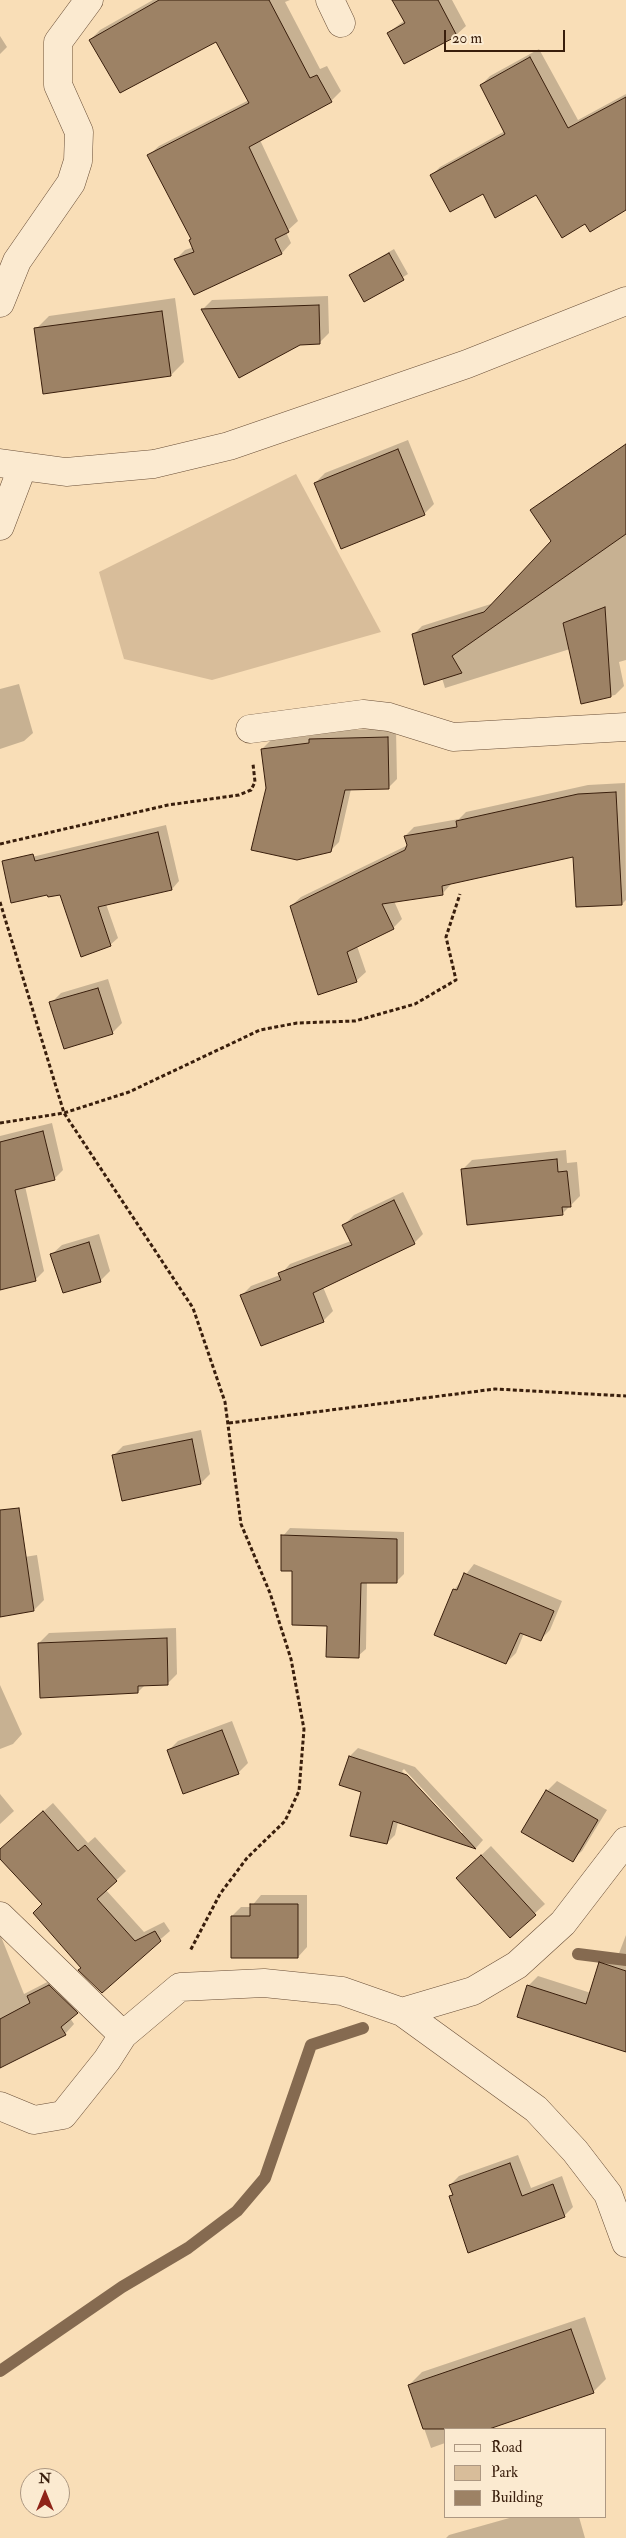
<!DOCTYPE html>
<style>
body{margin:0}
#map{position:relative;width:626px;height:2538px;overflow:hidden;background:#f9deb7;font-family:"IM FELL Double Pica",serif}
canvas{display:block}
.legend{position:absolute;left:444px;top:2428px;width:162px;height:90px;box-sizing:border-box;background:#fbead0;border:1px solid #ad9882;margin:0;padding:6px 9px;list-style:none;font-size:15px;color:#391e0c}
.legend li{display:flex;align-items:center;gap:10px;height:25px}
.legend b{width:25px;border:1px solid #ad9882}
.north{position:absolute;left:20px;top:2468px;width:50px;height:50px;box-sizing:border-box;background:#fbead0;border:1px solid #ad9882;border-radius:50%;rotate:0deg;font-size:14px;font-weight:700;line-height:20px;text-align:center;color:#391e0c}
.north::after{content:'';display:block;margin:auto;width:18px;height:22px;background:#8f2418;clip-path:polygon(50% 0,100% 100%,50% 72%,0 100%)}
.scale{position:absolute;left:444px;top:30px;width:121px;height:22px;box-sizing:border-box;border:2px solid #391e0c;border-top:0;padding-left:6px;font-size:15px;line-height:18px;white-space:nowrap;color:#391e0c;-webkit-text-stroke:4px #fbead0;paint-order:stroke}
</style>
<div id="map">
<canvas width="626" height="2538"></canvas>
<ul class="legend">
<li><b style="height:6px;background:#fbead0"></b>Road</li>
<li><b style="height:14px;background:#d8bd9a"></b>Park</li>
<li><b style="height:14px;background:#9d8265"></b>Building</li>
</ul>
<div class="north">N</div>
<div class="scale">20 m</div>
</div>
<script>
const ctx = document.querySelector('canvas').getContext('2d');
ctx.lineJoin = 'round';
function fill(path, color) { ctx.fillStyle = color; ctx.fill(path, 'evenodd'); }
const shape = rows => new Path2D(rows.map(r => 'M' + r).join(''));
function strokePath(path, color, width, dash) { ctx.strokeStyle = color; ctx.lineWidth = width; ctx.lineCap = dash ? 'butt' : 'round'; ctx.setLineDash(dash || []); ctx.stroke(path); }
const green = shape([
 [296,474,381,632,212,680,124,659,99,572]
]);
const shadow = shape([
 [153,0,290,0,285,2,320,69,327,66,341,91,331,101,260,140,298,221,286,232,291,243,282,253,194,293,176,259,185,250,194,247,192,239,149,155,159,146,249,100,217,40,90,40,100,30],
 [394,0,452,0,466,26,456,35,388,33,405,20],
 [0,36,7,47,0,54],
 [539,49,578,120,626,94,626,210,586,223,537,193,483,192,432,175,440,167,505,131,481,85,490,76],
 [394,249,408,274,365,300,350,275],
 [328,296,329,333,319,343,203,309,212,300],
 [175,298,184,362,171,375,36,329,49,316],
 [408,440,434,504,424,514,315,483,325,473],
 [626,444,626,660,619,662,624,686,615,695,582,702,570,649,445,688,442,678,413,635,422,626,494,603,553,541,532,511,541,502],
 [19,684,33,733,24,741,0,749,0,689],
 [396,729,397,779,388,788,351,789,339,842,330,851,268,788,262,749,271,740,314,735,319,730],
 [625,783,626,900,622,904,574,856,452,883,443,893,394,901,402,919,393,928,357,946,366,972,356,981,291,906,301,897,408,845,405,836,414,827,459,819,466,812,588,785],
 [166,825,179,881,172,889,106,904,118,938,110,945,61,894,15,861],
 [108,979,122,1023,112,1033,51,1003,61,993],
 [52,1123,63,1170,54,1179,25,1186,44,1271,35,1280,0,1288,0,1136],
 [566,1150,567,1163,577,1162,580,1196,562,1214,463,1169,472,1160],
 [403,1192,423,1234,414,1243,323,1287,333,1311,323,1321,242,1295,251,1286,280,1275,290,1264,351,1241,344,1225,354,1215],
 [99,1234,110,1271,101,1280,63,1292,52,1254,62,1245],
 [201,1430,210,1474,201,1483,114,1455,123,1446],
 [290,1528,404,1532,404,1574,396,1582,367,1581,366,1649,358,1656,293,1570,283,1536],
 [37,1555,44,1600,34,1610,0,1615,0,1561],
 [474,1564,562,1601,550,1630,541,1639,524,1633,516,1653,506,1663,454,1590],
 [176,1628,177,1674,168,1683,146,1684,138,1692,39,1643,49,1633],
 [0,1685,22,1734,13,1744,0,1749],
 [232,1721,248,1763,238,1773,169,1750,178,1741],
 [358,1748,415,1767,483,1840,476,1848,398,1822,395,1835,387,1843,362,1791,341,1784,350,1756],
 [404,1769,463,1833,460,1833,402,1771],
 [557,1781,607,1810,582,1851,572,1860,547,1791],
 [0,1794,14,1811,0,1824],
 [53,1803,88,1843,95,1837,126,1871,106,1890,144,1932,164,1922,170,1931,102,1990,82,1967,45,1906,0,1857,0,1850],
 [491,1846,545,1904,510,1936,457,1878],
 [261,1895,307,1895,307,1947,298,1957,232,1916,241,1907,251,1907],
 [0,1934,24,1994,59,1976,86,2003,70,2018,74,2024,65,2034,0,2049],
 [626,1935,626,2051,528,1986,538,1976,591,1993,600,1963,610,1953,618,1956],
 [518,2155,531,2188,562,2176,573,2207,564,2216,450,2197,453,2193,450,2185,459,2176],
 [585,2317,606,2379,593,2392,485,2429,445,2429,445,2443,431,2448,409,2385,422,2372],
 [513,2517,579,2517,585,2538,446,2538,449,2535]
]);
const stream = shape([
 [578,1954,626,1960],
 [0,2371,122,2287,188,2248,237,2211,265,2178,311,2045,363,2028]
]);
const building = shape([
 [159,0,269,0,310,78,317,75,332,102,249,147,289,232,275,239,282,254,194,295,174,259,194,252,189,240,191,239,147,155,249,103,216,42,120,93,89,40,159,0],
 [392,0,438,0,457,36,404,64,387,33,405,23,392,0],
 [530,57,568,128,626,97,626,210,590,232,585,224,562,238,536,195,495,218,483,194,450,212,430,175,505,134,480,85,530,57],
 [389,253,404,280,364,302,349,275,389,253],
 [319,305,320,344,300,345,239,378,201,309,319,305],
 [162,311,171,376,43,394,34,328,162,311],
 [626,444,626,534,452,656,462,673,424,685,412,634,484,612,551,541,530,510,626,444],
 [398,449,425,515,341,549,314,483,398,449],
 [605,607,611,697,581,704,563,623,605,607],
 [388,737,389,789,345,790,331,852,297,860,251,850,266,788,261,749,309,743,309,739,388,737],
 [616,792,622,905,576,907,573,857,442,886,443,895,382,904,394,929,347,952,357,982,318,995,290,906,405,850,407,845,404,836,457,827,456,821,578,794,616,792],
 [158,832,172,890,98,907,111,946,81,957,60,895,48,897,47,895,11,903,2,861,33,854,35,861,158,832],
 [98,988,113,1034,64,1049,49,1002,98,988],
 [43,1131,55,1180,15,1190,36,1281,0,1290,0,1142,43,1131],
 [557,1159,558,1172,567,1171,571,1207,562,1207,563,1215,467,1225,461,1169,557,1159],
 [394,1200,415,1244,313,1293,324,1322,261,1346,240,1295,281,1280,278,1273,352,1245,342,1225,394,1200],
 [89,1242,101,1282,63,1293,50,1254,89,1242],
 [192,1439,201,1484,122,1501,112,1455,192,1439],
 [19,1508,34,1611,0,1617,0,1510,19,1508],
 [281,1535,397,1539,397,1583,361,1583,359,1658,326,1657,327,1626,292,1625,292,1571,281,1571,281,1535],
 [464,1573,554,1611,541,1641,520,1633,506,1664,434,1635,453,1589,457,1590,464,1573],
 [167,1638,168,1685,138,1686,138,1693,40,1698,38,1643,167,1638],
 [222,1730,239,1774,183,1794,167,1750,222,1730],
 [349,1756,407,1775,476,1849,393,1821,387,1844,350,1836,361,1792,339,1785,349,1756],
 [546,1790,598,1820,573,1862,521,1832,546,1790],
 [43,1811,78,1851,85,1845,117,1881,97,1899,135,1941,155,1931,161,1941,102,1993,78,1970,81,1968,33,1913,42,1904,0,1859,0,1849,43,1811],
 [481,1855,536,1915,510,1938,456,1878,481,1855],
 [250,1904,298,1904,298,1958,231,1958,231,1916,250,1916,250,1904],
 [599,1962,626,1971,626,2052,517,2017,527,1985,586,2004,599,1962],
 [49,1985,78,2013,61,2027,66,2035,0,2068,0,2019,30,2003,27,1996,49,1985],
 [510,2163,522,2196,553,2184,565,2217,468,2253,449,2196,453,2195,449,2185,510,2163],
 [571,2329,594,2393,489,2429,423,2429,408,2385,571,2329]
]);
const path = shape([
 [0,844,168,805,239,795,251,790,255,782,253,764],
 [0,902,64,1113,193,1308,225,1402,241,1524,270,1593,291,1659,304,1729,299,1791,285,1821,247,1858,220,1894,190,1951],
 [0,1123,64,1113,129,1092,260,1030,297,1023,355,1021,415,1004,456,980,446,937,460,894],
 [229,1423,495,1389,626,1396]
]);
const minor = shape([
 [330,0,341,23],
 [0,303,17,261,71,183,78,161,79,132,58,85,58,42,89,0],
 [0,463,66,472,154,464,229,446,467,364,626,301],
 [0,526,22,468],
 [250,729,363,714,389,717,453,737,626,727],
 [0,1916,123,2035],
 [402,2012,473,1991,517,1965,563,1923,626,1841],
 [0,2106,34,2120,63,2115,107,2060,123,2035,180,1987,264,1983,342,1991,402,2012,536,2109,575,2151,608,2194,626,2243]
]);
fill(green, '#d8bd9a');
fill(shadow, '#0003');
strokePath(stream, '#856a50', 12);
fill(building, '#9d8265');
strokePath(building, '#391e0c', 1);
strokePath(minor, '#694e37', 29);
strokePath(path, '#391e0c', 3, [4, 2.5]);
strokePath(minor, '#fbead0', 28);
</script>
